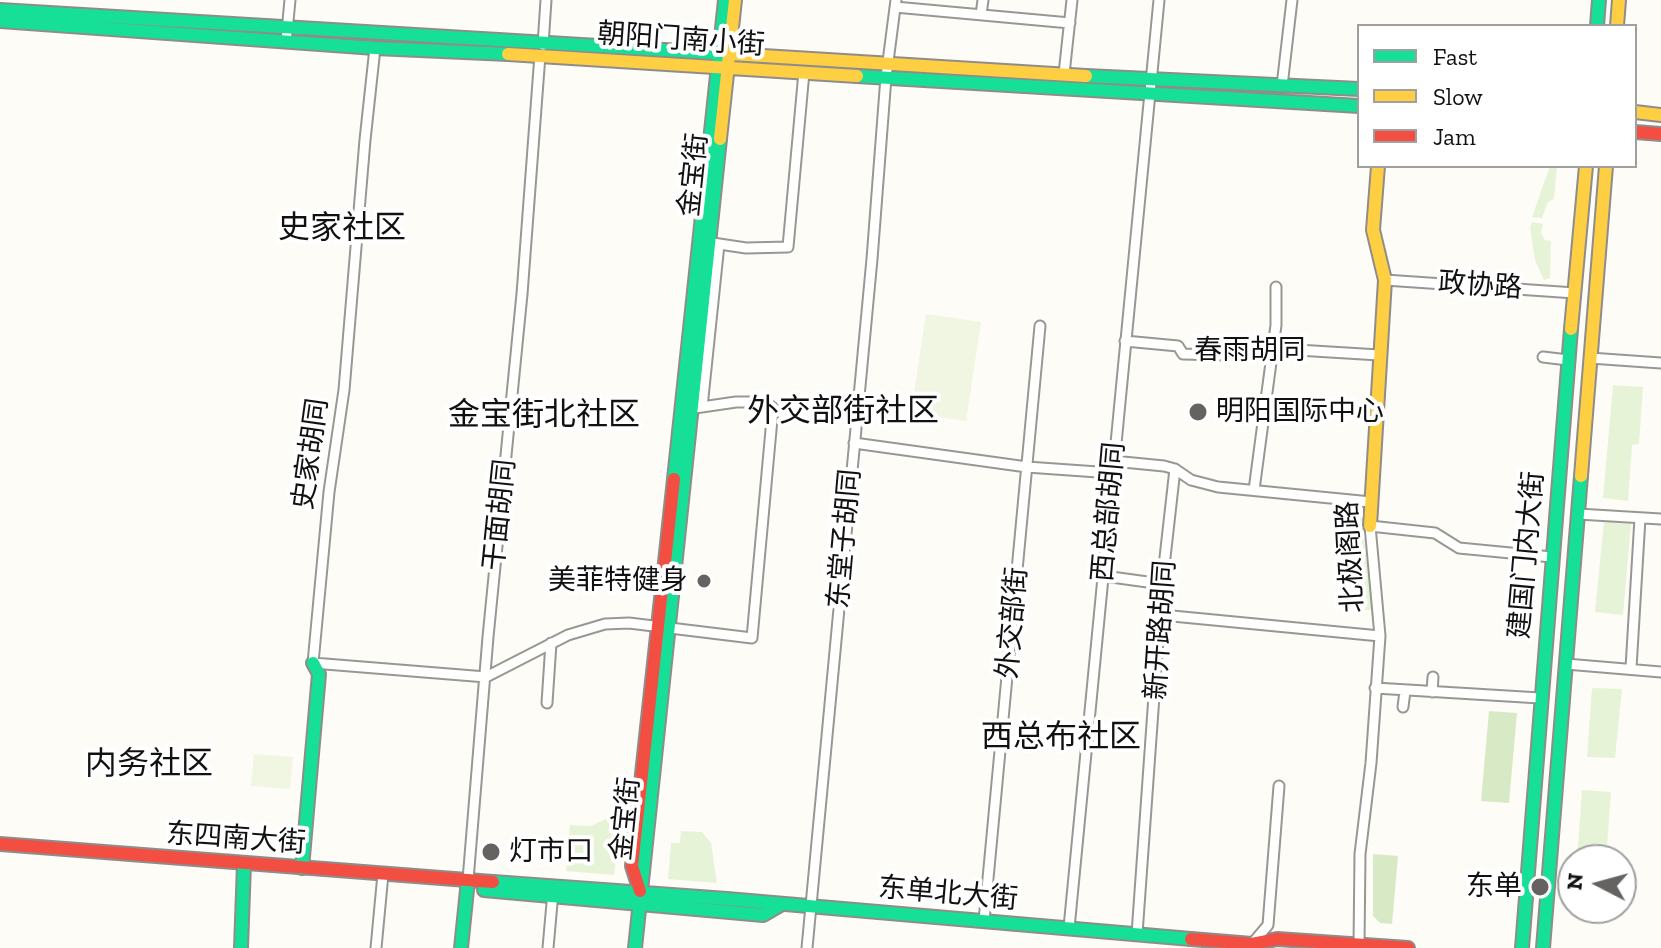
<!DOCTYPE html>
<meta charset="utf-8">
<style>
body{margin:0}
#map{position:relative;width:1661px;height:948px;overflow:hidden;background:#fdfcf7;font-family:"Zilla Slab",serif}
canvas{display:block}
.legend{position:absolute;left:1357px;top:24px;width:280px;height:144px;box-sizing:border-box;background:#fff;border:2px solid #a0a0a0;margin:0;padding:10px 14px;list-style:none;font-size:24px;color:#111}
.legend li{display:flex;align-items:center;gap:16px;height:40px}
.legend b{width:40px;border:2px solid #a0a0a0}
.north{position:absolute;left:1557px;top:844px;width:80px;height:80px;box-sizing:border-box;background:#fff;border:2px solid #a0a0a0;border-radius:50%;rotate:276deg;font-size:22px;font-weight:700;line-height:32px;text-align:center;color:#111}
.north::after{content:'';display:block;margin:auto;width:28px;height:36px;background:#646362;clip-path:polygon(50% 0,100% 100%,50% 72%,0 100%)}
</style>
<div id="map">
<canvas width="1661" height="948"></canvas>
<ul class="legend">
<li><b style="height:10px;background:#16e098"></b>Fast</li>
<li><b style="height:10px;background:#ffcf43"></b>Slow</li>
<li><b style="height:10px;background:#f24e42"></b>Jam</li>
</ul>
<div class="north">N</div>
</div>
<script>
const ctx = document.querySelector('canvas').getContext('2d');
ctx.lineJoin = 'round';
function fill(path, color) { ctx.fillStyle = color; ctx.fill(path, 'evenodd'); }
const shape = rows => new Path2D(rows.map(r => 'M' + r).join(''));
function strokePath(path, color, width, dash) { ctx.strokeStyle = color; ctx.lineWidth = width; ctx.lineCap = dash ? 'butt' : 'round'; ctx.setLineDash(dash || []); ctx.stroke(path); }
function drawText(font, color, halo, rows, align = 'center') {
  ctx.font = font + ' "Zilla Slab","Noto Sans SC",serif'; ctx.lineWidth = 8; ctx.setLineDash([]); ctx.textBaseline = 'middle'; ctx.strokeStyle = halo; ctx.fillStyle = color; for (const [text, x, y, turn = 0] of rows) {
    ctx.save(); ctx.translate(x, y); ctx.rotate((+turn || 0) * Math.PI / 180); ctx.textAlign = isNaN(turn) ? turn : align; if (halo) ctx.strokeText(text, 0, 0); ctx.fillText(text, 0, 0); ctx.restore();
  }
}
const green = shape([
 [1550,166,1557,166,1554,199,1548,202,1542,218,1532,217],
 [1532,222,1543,224,1541,233,1545,240,1551,241,1550,278,1544,280,1535,260,1530,228],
 [1613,385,1643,387,1639,444,1632,445,1628,501,1603,498],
 [1338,509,1361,512,1372,610,1365,610,1366,587,1364,586,1363,569,1354,567,1357,541,1350,539,1351,530,1346,530,1346,523,1337,522],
 [1604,522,1631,524,1623,615,1595,612],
 [1592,688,1622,689,1615,758,1587,757],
 [619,790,624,790,614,875,566,871,570,825,590,826,604,820,616,808],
 [1582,790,1611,792,1606,860,1577,860],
 [681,831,702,832,711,843,717,883,668,879,671,843,680,843]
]);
const forest = shape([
 [1489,711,1517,713,1509,803,1481,801],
 [1373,854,1398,856,1392,924,1380,923,1373,916]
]);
const pitch = shape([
 [926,314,981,322,966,421,911,413],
 [254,754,293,757,290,789,251,786]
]);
const street = shape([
 [895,7,1070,23],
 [981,15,983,0],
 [286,42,290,0],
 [543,45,546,0],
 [375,48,365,140,344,390,329,492,313,663,486,677,568,635,605,624,629,623,752,638,773,408,765,402,736,402,688,409],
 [1064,74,1072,0],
 [1282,86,1292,0],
 [706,242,746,248,788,247,804,72],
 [1385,280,1575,293],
 [1125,341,1178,346,1183,354,1264,356,1281,349,1379,355],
 [1543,357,1568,360],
 [1590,358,1661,363],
 [702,407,719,244],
 [854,443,1027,467,1112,473],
 [1113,461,1164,466,1175,469,1191,480,1218,487,1371,502],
 [1254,490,1276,325,1276,287],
 [1578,514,1661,519],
 [1104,576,1162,584],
 [1162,615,1380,636],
 [1566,664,1661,672],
 [1631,668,1640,518],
 [1375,688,1540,698],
 [1432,692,1433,677],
 [547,703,551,643],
 [1403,707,1405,691],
 [468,880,488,637,522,294,540,55],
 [984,921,1040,326],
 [1069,928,1159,0],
 [1137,934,1162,584,1175,469],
 [1252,944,1268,925,1279,786],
 [1359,946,1360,854,1371,763,1380,636,1370,526,1435,533,1459,548,1552,557],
 [376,948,383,874],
 [548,948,553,892],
 [807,948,872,259,886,77,896,0]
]);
const fast = shape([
 [0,10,731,54],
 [0,21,375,48,508,54],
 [1597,26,1599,0],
 [857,76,1359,106],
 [1086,76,1359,89],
 [674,479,725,0],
 [302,868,319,674,313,663],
 [493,882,727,899,1191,939],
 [484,890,763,915,782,904],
 [241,948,244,864],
 [461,948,468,880],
 [635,948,720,139],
 [1522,948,1571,329],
 [1543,948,1581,476]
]);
const slow = shape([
 [1617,26,1619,0],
 [508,54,857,76],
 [731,54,1086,76],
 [1635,112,1661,115],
 [720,139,735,0],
 [1571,329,1586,166],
 [1581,476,1606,166],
 [1370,526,1385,280,1373,230,1378,166]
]);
const jam = shape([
 [1635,132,1661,134],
 [0,844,493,882],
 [640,891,632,866,674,479],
 [1191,939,1252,944,1277,939,1408,948]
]);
const markers = [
 [1198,412,10,"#646362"],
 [704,581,8,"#646362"],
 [491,852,10,"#646362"],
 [1540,887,10,"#646362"]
];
const streetNames = [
 ["朝阳门南小街",681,40,4],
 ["金宝街",694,175,-84],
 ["政协路",1480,286,4],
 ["春雨胡同",1250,351],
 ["史家胡同",311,454,-82],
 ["西总部胡同",1109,512,-85],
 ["干面胡同",500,515,-84],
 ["东堂子胡同",845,539,-85],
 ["建国门内大街",1527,555,-85],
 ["北极阁路",1351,557,-93],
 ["外交部街",1013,623,-85],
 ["新开路胡同",1161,630,-86],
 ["金宝街",626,819,-84],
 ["东四南大街",236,839,4],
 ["东单北大街",948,894,5]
];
const poiNames = [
 ["明阳国际中心",1216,412],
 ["美菲特健身",688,581,"right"],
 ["灯市口",509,852],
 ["东单",1522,887,"right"]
];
const quarterNames = [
 ["史家社区",342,229],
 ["外交部街社区",843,412],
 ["金宝街北社区",544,416],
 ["西总布社区",1061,738],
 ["内务社区",149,765]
];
fill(green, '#e7f3d7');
fill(forest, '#d8eac5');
fill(pitch, '#f0f6e1');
strokePath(street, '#979795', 13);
strokePath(fast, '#8e8d8b', 16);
strokePath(slow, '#8e8d8b', 16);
strokePath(jam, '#8e8d8b', 16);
strokePath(street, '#fffffe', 9);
strokePath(fast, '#16e098', 12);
strokePath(slow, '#ffcf43', 12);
strokePath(jam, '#f24e42', 12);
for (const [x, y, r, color] of markers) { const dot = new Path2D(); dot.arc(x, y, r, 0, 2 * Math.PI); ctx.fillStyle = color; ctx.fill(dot); strokePath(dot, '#fff', 3); }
drawText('28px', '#111', '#fff', streetNames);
drawText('28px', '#111', '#fff', poiNames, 'left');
drawText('32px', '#111', '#fff', quarterNames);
</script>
